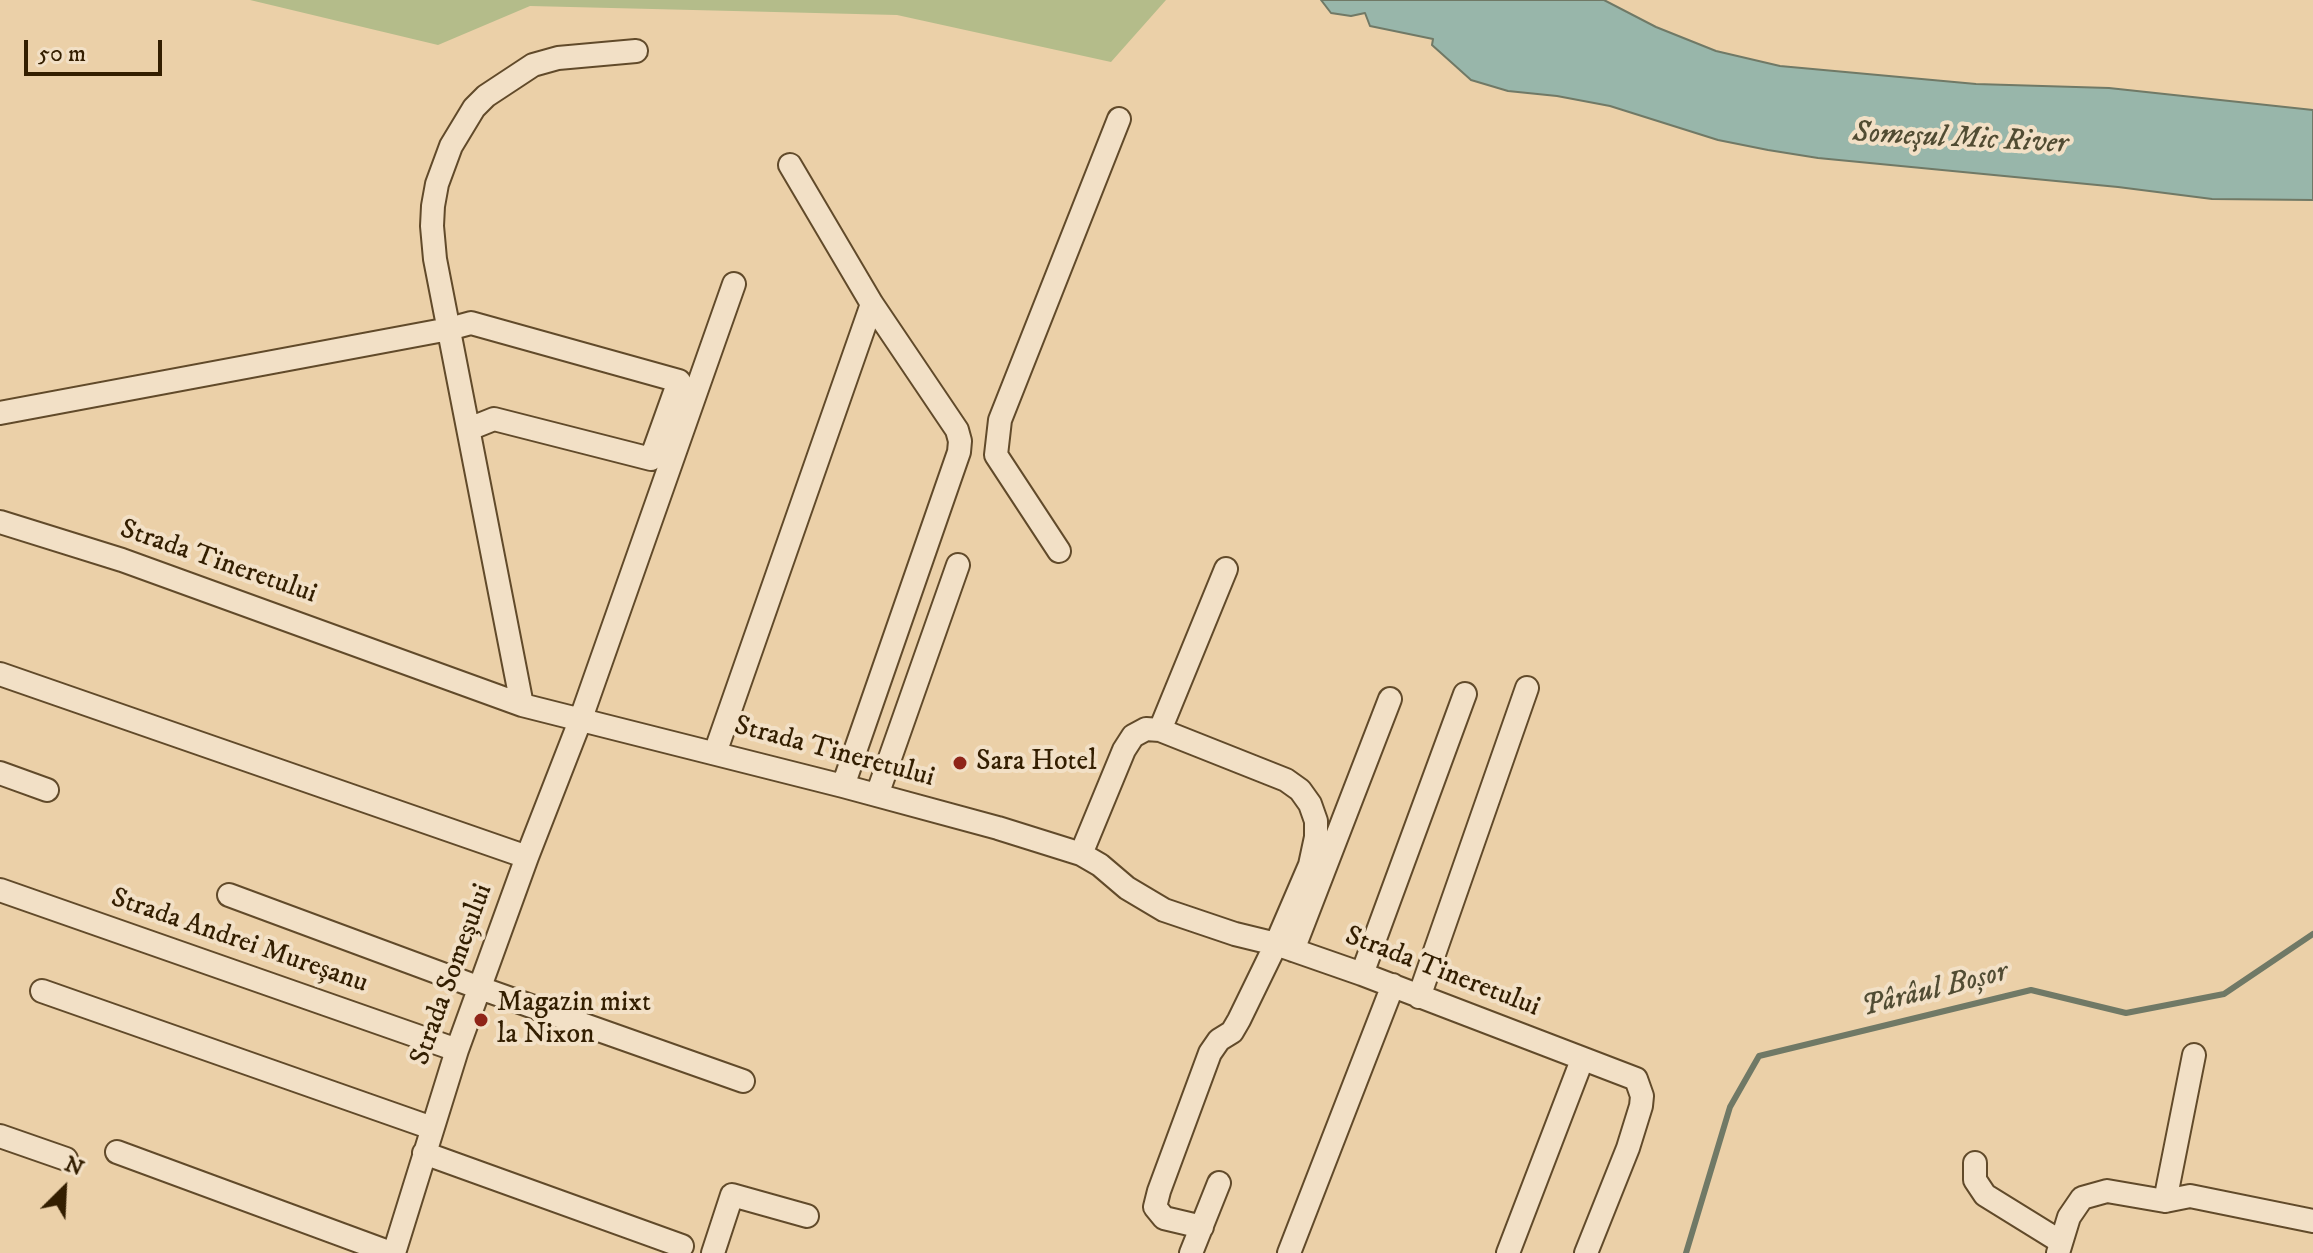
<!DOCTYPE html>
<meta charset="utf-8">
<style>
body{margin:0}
#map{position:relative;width:2313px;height:1253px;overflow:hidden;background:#ebd0a8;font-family:"IM FELL DW Pica",serif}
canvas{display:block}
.north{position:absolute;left:24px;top:1149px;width:80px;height:80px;-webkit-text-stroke:6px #f2e0c6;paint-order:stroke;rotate:24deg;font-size:22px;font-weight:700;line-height:32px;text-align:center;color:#331e00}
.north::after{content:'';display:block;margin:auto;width:28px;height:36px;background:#331e00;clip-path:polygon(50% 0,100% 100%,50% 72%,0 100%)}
.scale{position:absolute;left:24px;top:40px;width:138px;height:36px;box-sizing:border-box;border:4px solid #331e00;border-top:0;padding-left:10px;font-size:24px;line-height:28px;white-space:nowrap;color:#331e00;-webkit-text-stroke:6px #f2e0c6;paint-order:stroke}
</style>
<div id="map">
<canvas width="2313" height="1253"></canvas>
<div class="north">N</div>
<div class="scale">50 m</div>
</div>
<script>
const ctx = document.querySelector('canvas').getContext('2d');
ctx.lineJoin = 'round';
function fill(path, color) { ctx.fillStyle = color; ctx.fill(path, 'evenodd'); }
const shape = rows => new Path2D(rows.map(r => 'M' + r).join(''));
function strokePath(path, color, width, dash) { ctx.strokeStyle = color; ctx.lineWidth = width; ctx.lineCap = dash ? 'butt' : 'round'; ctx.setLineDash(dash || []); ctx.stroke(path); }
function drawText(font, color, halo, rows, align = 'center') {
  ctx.font = font + ' "IM FELL DW Pica",serif'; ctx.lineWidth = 8; ctx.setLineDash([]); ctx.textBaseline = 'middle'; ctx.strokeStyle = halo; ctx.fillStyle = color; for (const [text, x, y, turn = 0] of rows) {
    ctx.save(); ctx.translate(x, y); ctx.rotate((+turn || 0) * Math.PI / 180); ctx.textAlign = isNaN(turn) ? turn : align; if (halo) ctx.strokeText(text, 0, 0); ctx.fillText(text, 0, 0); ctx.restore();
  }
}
const green = shape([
 [250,0,1166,0,1111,62,897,15,530,6,438,45]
]);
const water = shape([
 [1321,0,1604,0,1656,27,1716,51,1780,66,1976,84,2109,88,2313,110,2313,200,2212,199,2118,187,1818,158,1768,150,1718,140,1610,106,1557,96,1508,91,1471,80,1432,45,1433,39,1370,26,1365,13,1351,16,1331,13,1321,0]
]);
const stream = shape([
 [1686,1253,1730,1107,1759,1056,2031,990,2126,1013,2224,994,2313,934]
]);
const minor = shape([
 [790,165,872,304,957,430,960,441,959,452,843,786],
 [0,413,449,329,471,323,679,381,651,459,494,419,469,429],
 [0,522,122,560,522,705,843,786,998,828,1081,854,1100,865,1127,888,1164,910,1235,934,1276,944,1362,974,1636,1079,1642,1096,1641,1106,1628,1148,1586,1253],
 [1059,551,996,455,1000,420,1119,119],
 [0,674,527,857],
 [522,705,435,259,432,226,433,206,437,184,451,146,474,108,486,96,533,65,558,58,636,51],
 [1160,730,1226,569],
 [715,753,872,304],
 [0,773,47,790],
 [877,795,958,565],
 [1081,854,1124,750,1133,736,1146,729,1160,730,1286,780,1300,790,1310,804,1316,821,1316,837,1310,865,1276,944,1239,1020,1232,1032,1219,1040,1210,1053,1159,1191,1155,1207,1164,1218,1202,1227],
 [0,890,457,1050],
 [229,895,480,988,743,1081],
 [1293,950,1390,699],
 [1362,974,1465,694],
 [42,991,432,1128],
 [1419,997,1527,688],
 [0,1136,66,1159],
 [117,1152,391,1253],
 [424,1153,682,1246],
 [1975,1163,1975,1180,1985,1195,2061,1242],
 [2165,1201,2194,1055],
 [394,1253,457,1050,527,857,580,721,734,284],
 [713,1253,732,1195,807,1216],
 [1191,1253,1219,1183],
 [1289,1253,1393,985],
 [1508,1253,1582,1060],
 [2058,1253,2069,1217,2082,1198,2107,1191,2165,1201,2190,1196,2313,1221]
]);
const markers = [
 [960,763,8,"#8f2418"],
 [481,1020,8,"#8f2418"]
];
const streetNames = [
 ["Strada Tineretului",218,563,19],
 ["Strada Tineretului",834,753,15],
 ["Strada Andrei Mureșanu",239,942,19],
 ["Strada Tineretului",1442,973,21],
 ["Strada Someșului",453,975,-70]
];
const poiNames = [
 ["Sara Hotel",976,763],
 ["Magazin mixt",497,1004],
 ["la Nixon",497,1036]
];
const waterNames = [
 ["Someşul Mic River",1960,140,3],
 ["Pârâul Boșor",1935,991,-14]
];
fill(green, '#b4bc8a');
fill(water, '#98b6aa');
strokePath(water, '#707966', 2);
strokePath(stream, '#707966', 6);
strokePath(minor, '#614a2a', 26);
strokePath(minor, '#f2e0c6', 22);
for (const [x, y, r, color] of markers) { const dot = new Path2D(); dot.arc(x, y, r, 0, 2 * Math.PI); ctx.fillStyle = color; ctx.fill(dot); strokePath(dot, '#f2e0c6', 3); }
drawText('28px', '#331e00', '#f2e0c6', streetNames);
drawText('28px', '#331e00', '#f2e0c6', poiNames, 'left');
drawText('italic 30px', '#514c33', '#f2e0c6', waterNames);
</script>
